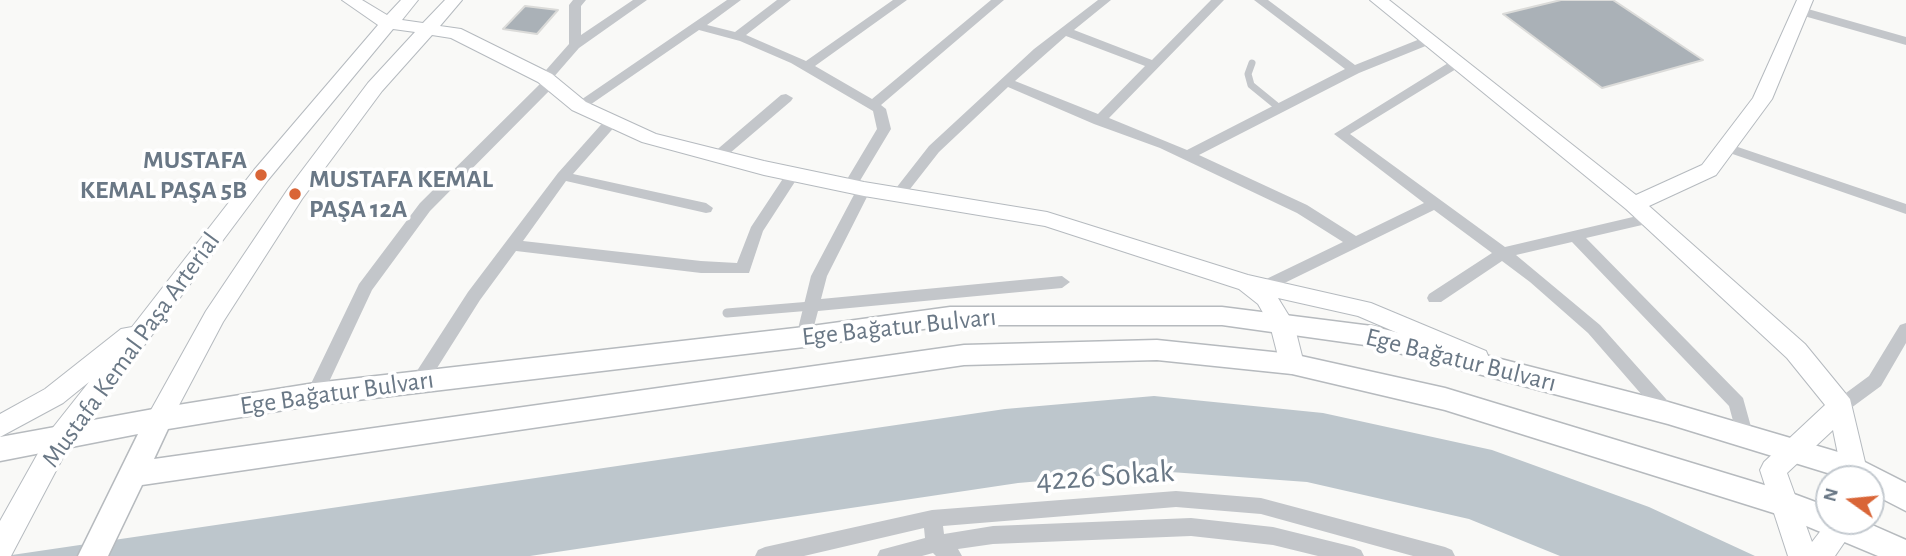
<!DOCTYPE html>
<meta charset="utf-8">
<style>
body{margin:0}
#map{position:relative;width:1906px;height:556px;overflow:hidden;background:#f9f9f7;font-family:"Alegreya Sans",sans-serif}
canvas{display:block}
.north{position:absolute;left:1815px;top:465px;width:70px;height:70px;box-sizing:border-box;background:#fff;border:2px solid #c3c9cf;border-radius:50%;rotate:285deg;font-size:19px;font-weight:700;line-height:28px;text-align:center;color:#6a7886}
.north::after{content:'';display:block;margin:auto;width:24px;height:32px;background:#d96537;clip-path:polygon(50% 0,100% 100%,50% 72%,0 100%)}
</style>
<div id="map">
<canvas width="1906" height="556"></canvas>
<div class="north">N</div>
</div>
<script>
const ctx = document.querySelector('canvas').getContext('2d');
ctx.lineJoin = 'round';
function fill(path, color) { ctx.fillStyle = color; ctx.fill(path, 'evenodd'); }
const shape = rows => new Path2D(rows.map(r => 'M' + r).join(''));
function strokePath(path, color, width, dash) { ctx.strokeStyle = color; ctx.lineWidth = width; ctx.lineCap = dash ? 'butt' : 'round'; ctx.setLineDash(dash || []); ctx.stroke(path); }
function drawText(font, color, halo, rows, align = 'center') {
  ctx.font = font + ' "Alegreya Sans",sans-serif'; ctx.lineWidth = 7; ctx.setLineDash([]); ctx.textBaseline = 'middle'; ctx.strokeStyle = halo; ctx.fillStyle = color; for (const [text, x, y, turn = 0] of rows) {
    ctx.save(); ctx.translate(x, y); ctx.rotate((+turn || 0) * Math.PI / 180); ctx.textAlign = isNaN(turn) ? turn : align; if (halo) ctx.strokeText(text, 0, 0); ctx.fillText(text, 0, 0); ctx.restore();
  }
}
const water = shape([
 [1154,396,1323,413,1492,450,1649,507,1755,556,1560,556,1469,519,1307,482,1157,471,1018,483,530,556,5,556,1005,409]
]);
const building = shape([
 [1561,0,1613,0,1703,60,1602,88,1503,14,1561,0],
 [525,6,558,10,537,34,503,29,525,6]
]);
const laneFar1 = shape([
 [1252,63,1248,74,1251,85,1278,107]
]);
const lane = shape([
 [727,313,811,306]
]);
const street = shape([
 [573,0,586,0,581,6,581,35,633,0,647,0,579,48,552,79,556,82,555,85,430,211,372,290,321,399,315,401,309,399,306,394,359,284,420,203,543,81,539,78,569,44,569,5,573,0],
 [727,0,741,0,707,25,735,32,777,0,791,0,746,35,806,61,893,0,907,0,815,66,872,99,991,0,1004,0,881,105,886,109,891,129,855,189,850,191,843,186,877,129,873,111,791,63,740,41,699,30,584,109,574,109,572,106,727,0],
 [1098,0,1111,0,1074,30,1152,60,1211,0,1224,0,1109,118,1187,150,1345,69,1254,0,1268,0,1355,65,1425,37,1433,37,1433,43,1359,73,1199,155,1307,205,1356,236,1424,203,1334,134,1453,60,1461,60,1461,66,1350,134,1505,247,1650,213,1655,214,1657,218,1655,222,1586,238,1743,398,1753,434,1750,439,1744,441,1738,439,1729,406,1572,242,1516,255,1600,325,1674,408,1677,413,1674,418,1668,420,1662,418,1588,333,1530,282,1502,261,1441,302,1429,302,1427,298,1429,294,1492,253,1434,210,1264,293,1258,291,1256,287,1258,283,1343,242,1297,213,1160,148,1094,124,1008,87,939,152,903,198,893,198,891,195,893,192,929,146,1034,49,1098,0],
 [1066,36,1145,66,1098,114,1015,81,1066,36],
 [1801,7,1906,37,1906,45,1797,14,1797,8,1801,7],
 [786,94,793,98,791,101,723,159,713,159,711,156,713,153,781,95,786,94],
 [612,117,619,121,617,124,573,174,706,203,713,208,711,212,706,213,566,181,523,241,701,261,737,263,751,227,788,171,798,171,800,174,763,231,749,273,701,273,516,251,480,300,425,387,419,389,413,387,410,382,413,377,468,292,558,173,607,118,612,117],
 [1726,143,1906,204,1906,214,1721,150,1719,147,1726,143],
 [864,184,871,189,827,276,821,299,1062,276,1070,282,1062,288,818,311,810,341,798,341,796,337,811,276,857,189,864,184],
 [1906,323,1906,343,1881,386,1847,411,1841,413,1835,411,1832,406,1835,401,1869,376,1900,325,1906,323],
 [1176,491,1261,498,1445,547,1452,550,1455,556,1413,556,1261,514,1176,507,943,526,944,534,993,526,1191,518,1273,527,1354,547,1361,550,1364,556,1318,556,1273,545,1191,536,993,544,958,549,962,556,936,556,933,553,922,556,877,556,880,550,925,538,924,528,804,556,755,556,758,550,765,547,932,510,1176,491]
]);
const secondary = shape([
 [342,0,362,0,387,15,401,0,418,0,402,20,423,23,445,0,462,0,440,26,461,29,552,74,586,102,656,134,764,161,864,182,1047,212,1248,275,1371,303,1486,351,1489,358,1486,365,1477,367,1358,316,1278,298,1294,324,1304,364,1301,371,1292,374,1283,371,1280,364,1270,325,1258,304,1239,289,1045,226,864,196,764,175,642,142,572,110,538,82,451,38,432,35,382,91,302,199,223,322,168,426,159,429,150,426,146,419,206,311,288,189,368,83,415,32,393,29,268,180,69,446,11,556,0,556,0,521,51,430,89,382,63,403,0,437,0,414,45,389,121,329,132,327,254,170,378,25,342,0],
 [1370,0,1389,0,1636,195,1702,165,1753,98,1797,0,1813,0,1772,99,1716,175,1649,206,1805,344,1850,399,1869,479,1843,479,1833,430,1787,473,1812,542,1829,520,1859,521,1835,556,1788,556,1760,470,1764,462,1825,405,1787,358,1626,209,1370,0]
]);
const primary = shape([
 [950,307,1222,307,1372,326,1668,402,1855,457,1906,483,1906,511,1871,493,1871,479,1847,479,1668,424,1372,346,1222,325,950,325,804,347,315,405,168,429,154,459,964,345,1157,340,1292,354,1445,388,1794,494,1829,507,1829,521,1863,521,1906,540,1906,556,1878,556,1780,515,1445,410,1292,374,1157,360,964,365,142,485,108,556,78,556,138,434,0,461,0,437,159,408,315,383,804,327,950,307]
]);
const markers = [
 [261,175,7,"#d96537"],
 [295,194,7,"#d96537"]
];
const poiNames = [
 ["MUSTAFA",247,160],
 ["KEMAL PAŞA 5B",247,190],
 ["MUSTAFA KEMAL",309,179,"left"],
 ["PAŞA 12A",309,209,"left"]
];
const streetNames = [
 ["Ege Bağatur Bulvarı",899,327,-6],
 ["Mustafa Kemal Paşa Arterial",131,350,-54],
 ["Ege Bağatur Bulvarı",1461,360,14],
 ["Ege Bağatur Bulvarı",337,393,-8]
];
const nearStreetnames = [
 ["4226 Sokak",1105,476,-4]
];
fill(water, '#bdc6cc');
fill(building, '#aab1b7');
strokePath(building, '#dbdbd9', 2);
strokePath(secondary, '#b5babf', 2);
strokePath(primary, '#b6babe', 3);
strokePath(laneFar1, '#c3c6ca', 7);
strokePath(lane, '#c3c6ca', 9);
fill(street, '#c3c6ca');
fill(secondary, '#fff');
fill(primary, '#fff');
for (const [x, y, r, color] of markers) { const dot = new Path2D(); dot.arc(x, y, r, 0, 2 * Math.PI); ctx.fillStyle = color; ctx.fill(dot); strokePath(dot, '#fff', 2.5); }
drawText('bold 26px', '#6a7886', '#fff', poiNames, 'right');
drawText('26px', '#6a7886', '#fff', streetNames);
drawText('32px', '#6a7886', '#fff', nearStreetnames);
</script>
